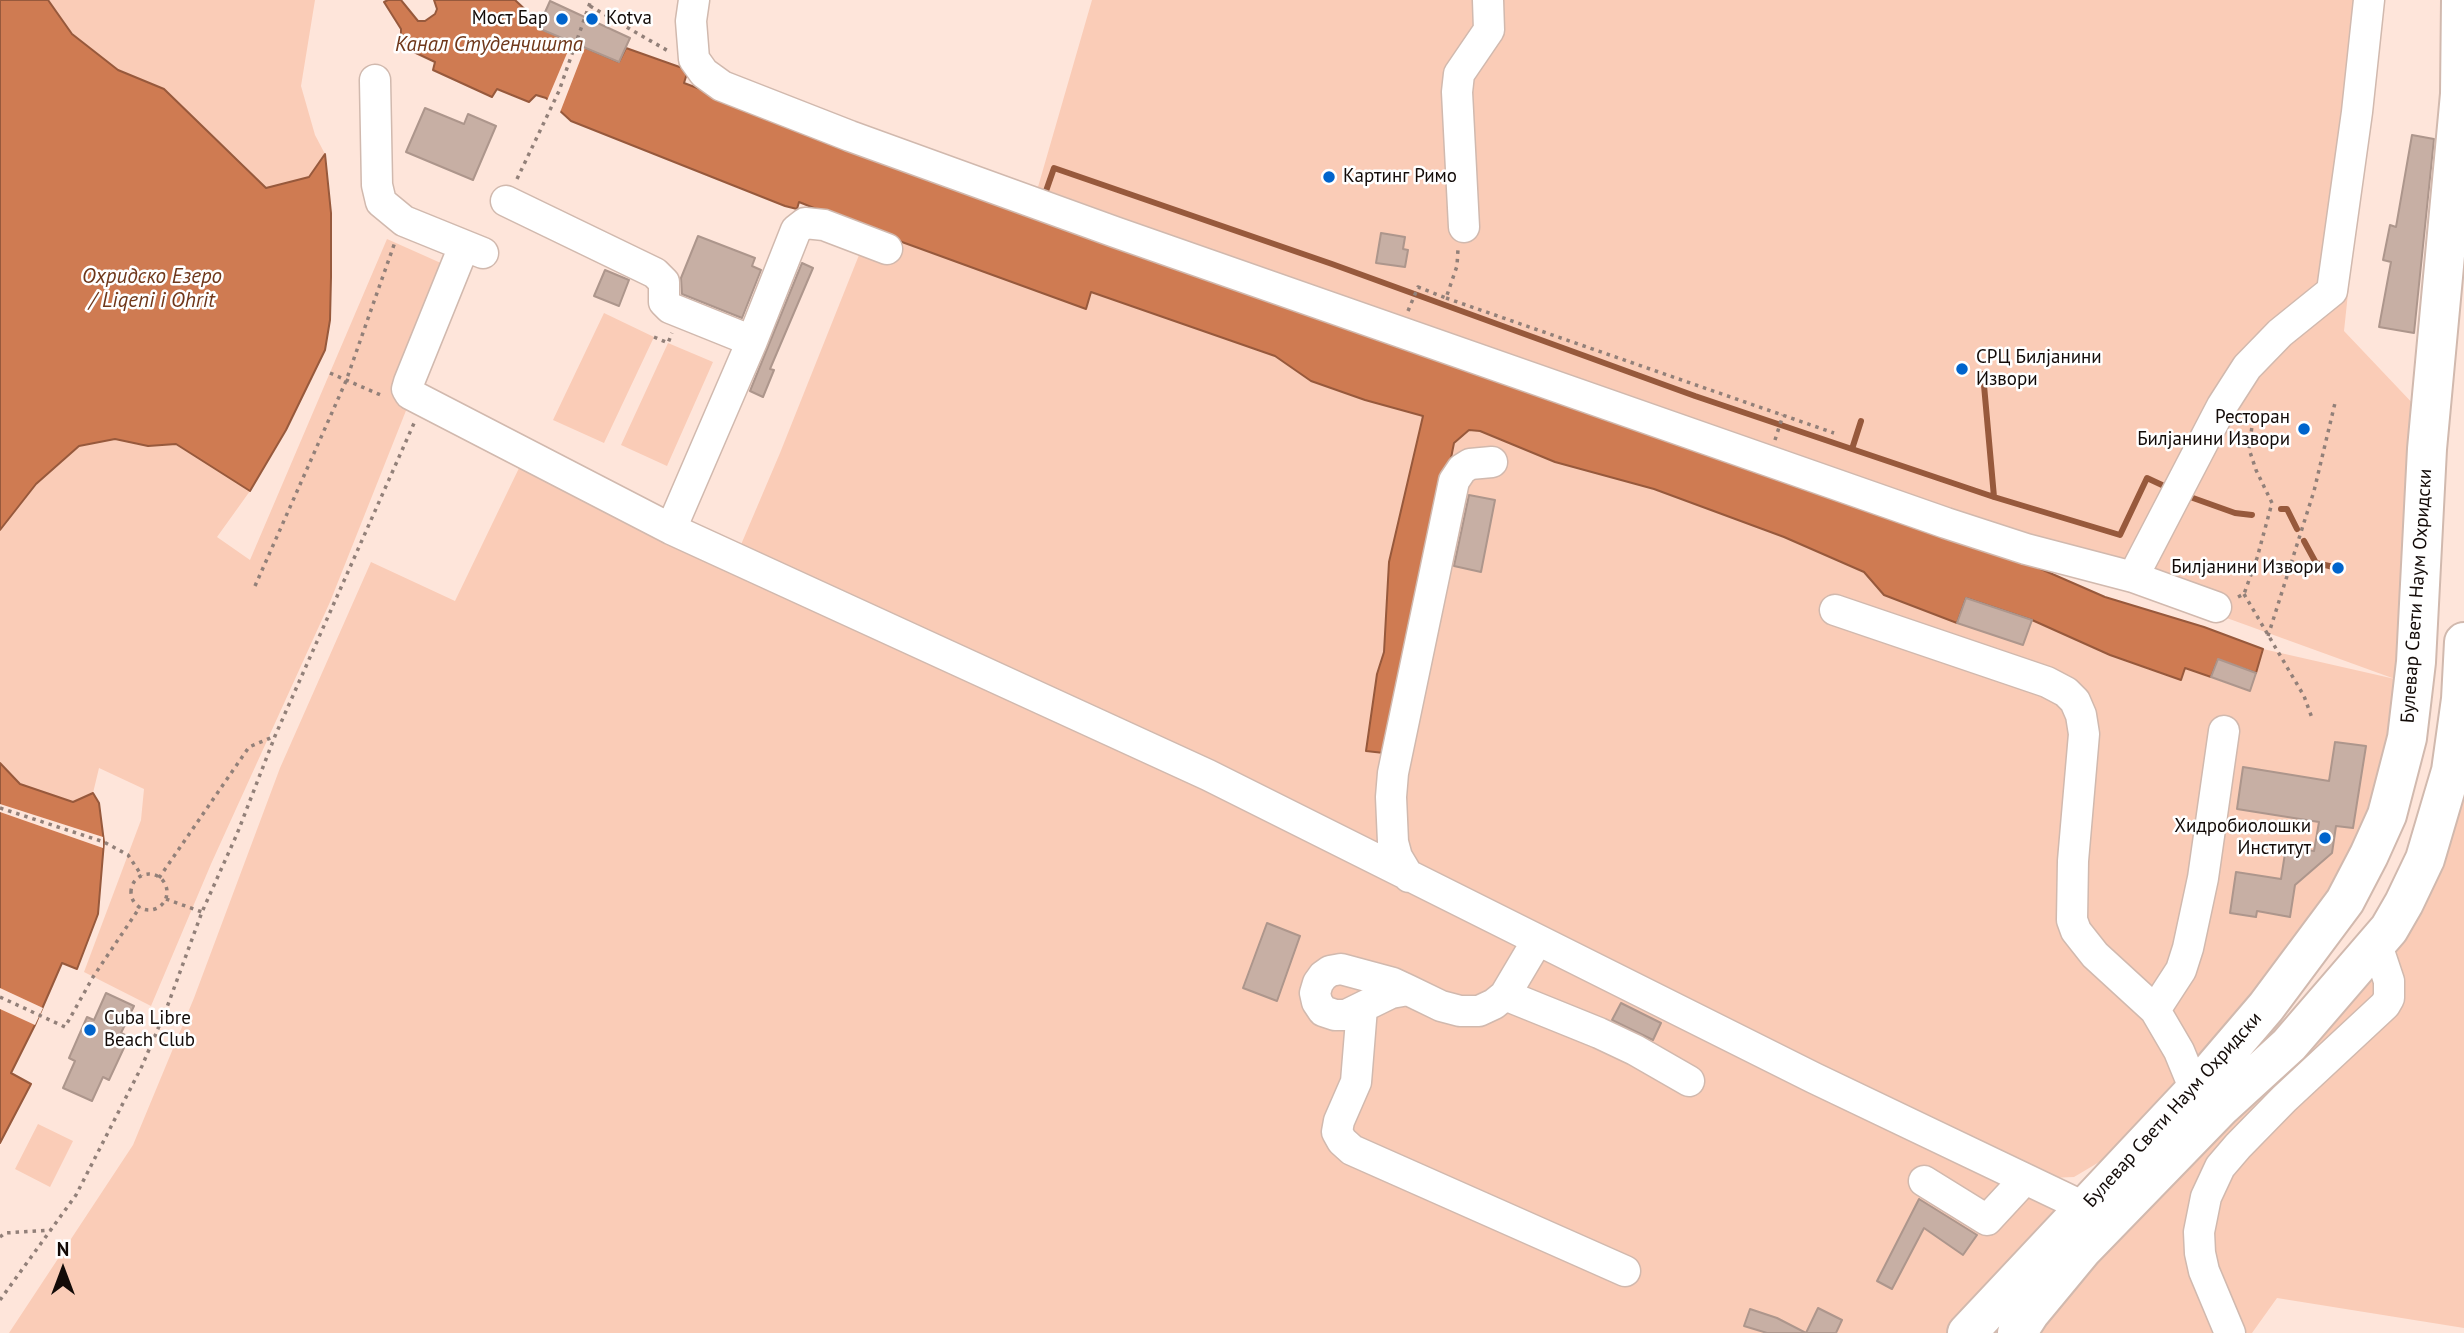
<!DOCTYPE html>
<meta charset="utf-8">
<style>
body{margin:0}
#map{position:relative;width:2464px;height:1333px;overflow:hidden;background:#fee5da;font-family:"PT Sans",sans-serif}
canvas{display:block}
.north{position:absolute;left:28px;top:1235px;width:70px;height:70px;-webkit-text-stroke:5px #fff;paint-order:stroke;rotate:0deg;font-size:19px;font-weight:700;line-height:28px;text-align:center;color:#130b08}
.north::after{content:'';display:block;margin:auto;width:24px;height:32px;background:#130b08;clip-path:polygon(50% 0,100% 100%,50% 72%,0 100%)}
</style>
<div id="map">
<canvas width="2464" height="1333"></canvas>
<div class="north">N</div>
</div>
<script>
const ctx = document.querySelector('canvas').getContext('2d');
ctx.lineJoin = 'round';
function fill(path, color) { ctx.fillStyle = color; ctx.fill(path, 'evenodd'); }
const shape = rows => new Path2D(rows.map(r => 'M' + r).join(''));
function strokePath(path, color, width, dash) { ctx.strokeStyle = color; ctx.lineWidth = width; ctx.lineCap = dash ? 'butt' : 'round'; ctx.setLineDash(dash || []); ctx.stroke(path); }
function drawText(font, color, halo, rows, align = 'center') {
  ctx.font = font + ' "PT Sans",sans-serif'; ctx.lineWidth = 5; ctx.setLineDash([]); ctx.textBaseline = 'middle'; ctx.strokeStyle = halo; ctx.fillStyle = color; for (const [text, x, y, turn = 0] of rows) {
    ctx.save(); ctx.translate(x, y); ctx.rotate((+turn || 0) * Math.PI / 180); ctx.textAlign = isNaN(turn) ? turn : align; if (halo) ctx.strokeText(text, 0, 0); ctx.fillText(text, 0, 0); ctx.restore();
  }
}
const green = shape([
 [48,0,315,0,301,86,315,135,325,154,309,177,266,188,244,165,164,89,118,70,72,34],
 [1092,0,2379,0,2344,331,2417,408,2403,681,2365,846,2286,962,2101,1161,2074,1177,2050,1178,740,547,780,453,869,230,1085,309,1091,292,1275,356,1311,381,1365,400,1424,416,1389,562,1384,652,1377,674,1366,751,1426,586,1454,443,1468,430,1480,431,1654,489,1784,537,1864,572,1884,595,2022,645,2032,620,2110,655,2180,680,2184,668,2249,691,2263,649,2395,679,1038,187],
 [387,239,461,272,330,602,211,864,151,1006,84,972,141,820,144,789,99,768,93,793,73,802,20,784,0,763,0,530,36,484,79,446,115,439,148,446,176,444,250,491,217,537,250,560],
 [604,313,654,337,604,443,553,420],
 [668,343,713,362,667,466,621,445],
 [520,466,1197,780,2053,1207,2054,1216,1949,1333,9,1333,133,1145,194,998,280,768,371,562,455,601],
 [2464,752,2464,1328,2277,1298,2252,1333,2239,1333,2217,1281,2210,1213,2247,1146,2383,1020,2393,947],
 [2371,972,2378,991,2195,1205,2224,1333,2036,1333,2070,1281],
 [38,1124,73,1141,50,1187,15,1169]
]);
const water = shape([
 [0,0,48,0,72,34,118,70,164,89,266,188,309,177,325,154,331,213,331,277,330,320,325,350,286,430,250,491,176,444,148,446,115,439,79,446,36,484,0,530,0,0],
 [388,0,401,0,418,21,425,21,435,14,437,9,434,0,515,0,530,14,539,28,619,62,626,48,688,70,684,83,844,143,2027,563,2105,597,2204,627,2263,649,2256,673,2218,660,2211,677,2185,668,2181,680,2110,655,2032,620,1966,598,1957,623,1884,595,1864,572,1784,537,1654,489,1555,462,1480,431,1469,430,1454,443,1451,458,1393,754,1366,751,1377,674,1384,652,1389,562,1423,416,1365,400,1311,381,1275,356,1091,292,1086,309,869,230,799,202,797,209,785,206,571,121,546,98,536,95,529,102,497,89,492,97,433,70,435,62,401,46,401,29,384,2,388,0],
 [0,763,20,784,73,802,93,793,99,803,104,842,98,914,77,969,62,963,35,1025,11,1073,31,1084,0,1143,0,763]
]);
const pier = shape([
 [573,39,586,45,559,115,546,103],
 [0,804,103,837,103,848,0,812],
 [0,988,43,1008,35,1025,0,1009]
]);
const stream = shape([
 [1046,191,1054,168,1332,264,1695,396,1994,497,2120,535,2147,478,2162,485],
 [1983,374,1994,497],
 [1852,449,1861,421],
 [2193,498,2235,513,2252,515],
 [2281,509,2287,509,2297,529],
 [2304,541,2316,563,2338,568]
]);
const building = shape([
 [550,1,630,38,619,62,538,28,550,1],
 [425,108,464,124,468,114,496,126,473,180,406,152,425,108],
 [2412,135,2434,139,2414,333,2379,327,2391,262,2383,260,2390,225,2396,227,2412,135],
 [1381,233,1405,237,1403,249,1408,250,1405,267,1376,263,1381,233],
 [698,236,755,258,752,266,761,270,742,318,682,294,681,278,698,236],
 [802,263,813,268,770,369,774,370,763,397,750,391,802,263],
 [605,270,629,280,619,306,594,296,605,270],
 [1469,495,1495,500,1481,572,1454,566,1469,495],
 [1966,598,2032,620,2023,645,1957,623,1966,598],
 [2218,659,2256,673,2250,691,2211,677,2218,659],
 [2335,742,2366,746,2353,828,2336,826,2332,853,2295,885,2290,917,2257,911,2256,917,2230,913,2236,872,2281,879,2286,847,2314,851,2319,822,2237,809,2243,767,2329,781,2335,742],
 [1267,923,1300,936,1277,1001,1243,988,1267,923],
 [106,993,134,1006,121,1033,129,1037,109,1080,103,1077,92,1101,63,1088,75,1061,69,1058,87,1017,94,1020,106,993],
 [1621,1003,1661,1023,1653,1040,1612,1020,1621,1003],
 [1919,1199,1977,1235,1963,1255,1924,1228,1892,1289,1877,1281,1919,1199],
 [1818,1308,1842,1320,1836,1333,1767,1333,1744,1326,1750,1309,1777,1318,1806,1333,1818,1308]
]);
const path = shape([
 [590,6,670,52],
 [517,179,559,91,591,0],
 [1446,298,1834,433],
 [1408,311,1418,287,1446,298,1457,266,1458,249],
 [654,337,668,343,672,333],
 [330,373,383,396],
 [1775,440,1783,415],
 [255,586,346,381,395,242],
 [2244,594,2304,696,2312,718],
 [2238,597,2244,594,2257,558,2272,503,2256,470,2249,449,2252,426,2251,408],
 [2268,636,2314,491,2335,403],
 [0,808,104,842,128,855,142,876],
 '131 892a18 18 0 1 1 36 0a18 18 0 1 1-36 0Z',
 [159,878,249,747,275,736],
 [166,899,202,912],
 [0,997,65,1027,93,977,140,907],
 [0,1237,5,1233,51,1230],
 [0,1300,76,1195,142,1066,166,1010,202,912,237,834,275,736,415,421]
]);
const minor = shape([
 [694,0,691,21,694,59,704,73,722,86,850,136,1115,232,1946,523,2026,549,2133,577,2216,607],
 [375,80,377,185,381,202,404,221,483,253],
 [506,201,655,273,664,282,664,302,670,308,752,341],
 [1464,227,1457,92,1459,74,1489,30,1488,0],
 [464,246,409,382,407,389,410,394,671,529,1208,775,1814,1078,2084,1207],
 [671,529,752,341,796,230,805,223,824,225,887,249],
 [2133,577,2222,406,2247,367,2280,333,2332,291,2357,112,2369,0],
 [1835,610,2047,682,2066,692,2075,701,2081,715,2084,734,2073,861,2072,920,2076,931,2095,955,2155,1010,2179,1051,2195,1090],
 [1409,877,1397,857,1393,842,1391,797,1393,773,1454,481,1462,469,1470,464,1492,462],
 [1408,990,1391,993,1346,1015,1335,1015,1323,1011,1317,1002,1315,993,1318,983,1323,976,1330,971,1341,969,1393,983,1408,990,1441,1006,1460,1011,1479,1011,1494,1004,1505,995,1537,941],
 [1505,995,1599,1033,1635,1050,1689,1081],
 [1362,1008,1356,1082,1339,1121,1337,1132,1342,1141,1352,1150,1625,1271],
 [2155,1010,2181,970,2188,948,2203,878,2224,731],
 [1924,1181,1987,1220,2025,1179],
 [2230,1333,2204,1271,2200,1253,2199,1232,2206,1197,2220,1167,2238,1146,2284,1099,2385,1005,2389,998,2389,981,2376,942]
]);
const major = shape([
 [1967,1333,2195,1090,2266,1007,2345,901,2369,855,2387,815,2407,738,2416,662,2427,449,2460,94,2461,0],
 [2017,1333,2030,1313,2083,1249,2220,1108,2289,1045,2389,929,2404,903,2425,859,2451,771,2461,699,2464,642]
]);
const markers = [
 [562,19,7,"#0064cc"],
 [592,19,7,"#0064cc"],
 [1329,177,7,"#0064cc"],
 [1962,369,7,"#0064cc"],
 [2304,429,7,"#0064cc"],
 [2338,568,7,"#0064cc"],
 [2325,838,7,"#0064cc"],
 [90,1030,7,"#0064cc"]
];
const poiNames = [
 ["Мост Бар",548,19],
 ["Kotva",606,19,"left"],
 ["Картинг Римо",1343,177,"left"],
 ["СРЦ Билјанини",1976,358,"left"],
 ["Извори",1976,380,"left"],
 ["Ресторан",2290,418],
 ["Билјанини Извори",2290,440],
 ["Билјанини Извори",2324,568],
 ["Хидробиолошки",2311,827],
 ["Институт",2311,849],
 ["Cuba Libre",104,1019,"left"],
 ["Beach Club",104,1041,"left"]
];
const streetNames = [
 ["Булевар Свети Наум Охридски",2417,596,-86],
 ["Булевар Свети Наум Охридски",2173,1110,-48]
];
const waterNames = [
 ["Канал Студенчишта",489,45],
 ["Охридско Езеро",152,277],
 ["/ Liqeni i Ohrit",152,301]
];
fill(green, '#faccb7');
fill(water, '#cf7b52');
strokePath(water, '#97593c', 2);
fill(pier, '#fee5da');
strokePath(stream, '#97593c', 6);
fill(building, '#c7afa4');
strokePath(building, '#ad968c', 2);
strokePath(minor, '#d1b9ae', 33);
strokePath(major, '#d1b9ae', 42);
strokePath(path, '#928079', 3.5, [3.5, 5]);
strokePath(minor, '#fff', 30);
strokePath(major, '#fff', 38);
for (const [x, y, r, color] of markers) { const dot = new Path2D(); dot.arc(x, y, r, 0, 2 * Math.PI); ctx.fillStyle = color; ctx.fill(dot); strokePath(dot, '#fff', 2.5); }
drawText('19px', '#130b08', '#fff', poiNames, 'right');
drawText('19px', '#130b08', '#fff', streetNames);
drawText('italic 21px', '#6f371a', '#fff', waterNames);
</script>
